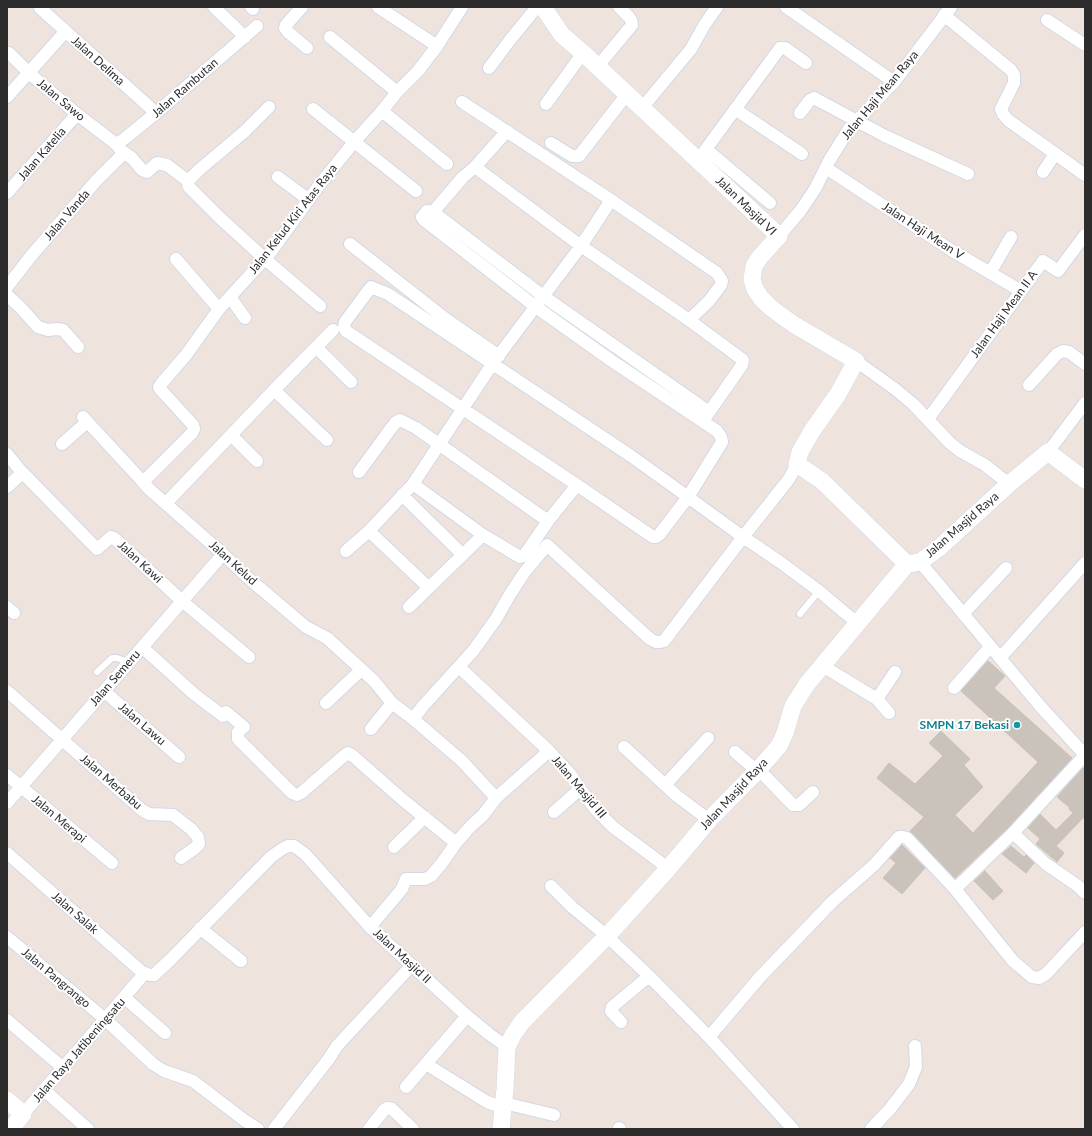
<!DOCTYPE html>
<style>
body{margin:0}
#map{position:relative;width:1092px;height:1136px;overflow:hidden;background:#efe4dd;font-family:Lato,sans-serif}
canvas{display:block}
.frame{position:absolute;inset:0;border:8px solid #2c2c2c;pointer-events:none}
</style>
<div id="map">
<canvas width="1092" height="1136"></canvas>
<div class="frame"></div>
</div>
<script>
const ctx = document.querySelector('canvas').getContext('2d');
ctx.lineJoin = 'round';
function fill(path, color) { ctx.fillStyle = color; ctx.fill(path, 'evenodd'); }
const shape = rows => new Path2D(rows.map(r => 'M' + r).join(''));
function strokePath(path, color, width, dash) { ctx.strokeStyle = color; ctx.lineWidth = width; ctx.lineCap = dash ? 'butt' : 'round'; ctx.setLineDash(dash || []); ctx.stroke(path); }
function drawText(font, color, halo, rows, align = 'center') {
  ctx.font = font + ' Lato,sans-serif'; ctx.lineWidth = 4; ctx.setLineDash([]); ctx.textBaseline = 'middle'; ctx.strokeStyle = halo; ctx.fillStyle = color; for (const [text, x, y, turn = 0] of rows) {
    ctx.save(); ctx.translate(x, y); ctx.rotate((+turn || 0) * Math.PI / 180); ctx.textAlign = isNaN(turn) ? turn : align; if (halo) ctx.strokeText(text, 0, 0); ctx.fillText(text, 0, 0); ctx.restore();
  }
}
const building = shape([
 [988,661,1005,676,994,688,1072,758,1008,828,955,878,910,831,924,817,877,778,889,763,915,784,943,756,929,743,941,731,970,759,964,765,983,787,955,815,973,833,1038,762,961,691,988,661],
 [1083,768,1085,770,1085,816,1056,846,1064,853,1057,862,1036,844,1040,839,1028,828,1040,814,1056,830,1073,813,1069,809,1070,808,1057,797,1083,768],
 [902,845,925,868,902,894,883,878,896,863,890,858,902,845],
 [1011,846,1024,857,1026,855,1034,863,1026,873,1002,854,1011,846],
 [985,871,1003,891,993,900,974,881,985,871]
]);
const lane = shape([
 [800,614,819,591],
 [97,672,112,658,117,658,128,662]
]);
const street = shape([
 [214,7,245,37],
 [251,7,253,9],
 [302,7,286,25,285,28,288,32,307,48],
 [378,7,437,46],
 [786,7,894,82],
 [40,8,156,113],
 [944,15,1011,70,1014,75,1014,83,1001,109,1003,114,1008,120,1085,175],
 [1047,20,1085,45],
 [330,37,397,92],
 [598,66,632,25,631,20,629,17,619,7],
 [489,68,510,40,537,7],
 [7,97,65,32],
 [462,102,611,200,717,273,722,281,721,285,709,301,689,320],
 [546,104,583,53],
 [269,107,244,132,200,169,188,181,188,184,189,187,220,218,265,259,320,306],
 [642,108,691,49,705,24,717,7],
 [313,109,416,191],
 [735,109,802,154],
 [382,111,447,164],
 [800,113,810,100,814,98,885,136,968,174],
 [551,143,572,156,579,156,627,94],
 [116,144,124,139,156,113,257,26],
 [706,149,770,203],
 [122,151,132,158,142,170,147,172,157,163,167,165,188,181],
 [698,160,780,48,785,48,806,63],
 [475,167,581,246,689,320,743,360,742,365,705,418],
 [826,168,951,250,1021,291],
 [1043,172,1055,154],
 [278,177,309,200],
 [7,193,77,114],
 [433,212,463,177,475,167,507,131],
 [779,236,801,210,815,189,829,161,849,129,894,82,951,7],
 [350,244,447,320,499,356],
 [176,259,219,309],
 [990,273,1011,237],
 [7,287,31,256,96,181,120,157,122,151,116,144,77,114,29,73,9,53],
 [7,295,20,307,38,327,48,330,57,329,63,330,78,347],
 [230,297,245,318],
 [317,348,351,382],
 [856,361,895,389,913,404,950,443,960,451,985,465,1009,484],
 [1029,385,1057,354,1063,351,1069,352,1085,364],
 [274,390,327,440],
 [709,412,543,296,433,212,427,211,423,216,422,217,424,220,536,307,612,361,717,431,721,437,722,442,688,497,659,535,656,537,653,537,577,485,346,331,344,327,345,322,371,287,388,294,631,456,688,497,743,537,780,562,819,591,857,623],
 [83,417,143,482,149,489,223,554,247,577,306,627,327,638,374,681,392,703,413,719,462,761,496,798],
 [928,419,1043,261,1058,271,1085,235],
 [231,435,257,461],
 [62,444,87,422],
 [1048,452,1085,403],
 [7,454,20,470,97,549,111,537,114,538,182,601,249,657],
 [359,472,395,423,400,420,416,428,548,521],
 [143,482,192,433,194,429,193,425,160,389,159,387,161,384,186,355,219,309,270,253,320,184,354,142,382,111,397,92,418,71,437,46,462,7],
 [413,484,483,535,520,557,524,556,548,521,577,485],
 [7,487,20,475,20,470],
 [402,495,462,554],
 [166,503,274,390,333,330],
 [369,531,428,587],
 [346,551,369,531,413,484,493,363,581,246,611,200],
 [920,562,1041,707,1085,755],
 [7,607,14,613],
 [409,607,483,535],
 [963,614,1006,568],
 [142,647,194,694,223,716,226,712,244,727,238,732,238,739,292,793,297,795,301,793,345,755,348,753,353,756,403,800,456,843],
 [1000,658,1085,563],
 [821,665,877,699,889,713],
 [459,667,549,751,571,775,580,789,597,811,613,827,660,862,667,870],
 [954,688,990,647],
 [7,691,142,810,149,814,173,815,191,829,198,837,199,844,195,848,181,858],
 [104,691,179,757],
 [877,699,895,672],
 [326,703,361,670],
 [413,719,423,706,473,651,496,619,509,596,524,573,547,545,650,639,656,642,660,642,664,641,743,537,789,479,797,464],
 [371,729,392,703],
 [624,747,677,796,709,820],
 [735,752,757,771,765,776,793,805,799,805,813,792],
 [7,775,112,863],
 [665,785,708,738],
 [7,803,223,554],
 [554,812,580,789],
 [1013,833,1046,864,1078,886,1085,893],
 [394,847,425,817],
 [7,853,142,972,150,975,154,975,170,960,271,857,282,849,288,846,294,846,305,854,370,927,467,1016,489,1034,507,1047],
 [551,886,572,907,607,936,649,976,709,1037,793,1129],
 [955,889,1013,833,1085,755],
 [370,927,402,889,406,879,425,879,431,876,442,863,456,843,470,827,483,815,496,798,549,751],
 [200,928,241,961],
 [7,937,105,1019,153,1064,164,1071,193,1081,244,1120,258,1129],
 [124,997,165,1033],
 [7,1020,63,1068],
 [621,1022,611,1011,612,1007,649,976],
 [709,1037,760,977,832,902,874,865,899,837,903,837,907,838,955,889,1013,961,1032,977,1039,978,1046,974,1085,932],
 [426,1064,487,1102,504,1108],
 [406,1087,467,1016],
 [44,1090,88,1129],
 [504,1103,554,1115],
 [23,1114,144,974],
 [619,1128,620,1129],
 [274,1129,328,1060,337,1046,412,965],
 [369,1129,384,1110,387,1108,392,1109,413,1129],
 [871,1129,890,1109,909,1084,916,1067,915,1046]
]);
const secondary = shape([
 [543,7,562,35,583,53,779,236,760,257,754,266,752,279,755,289,761,298,771,308,793,324,856,361,838,394,812,431,800,452,797,464,822,481,907,564],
 [7,1100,23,1114,11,1129],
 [501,1129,505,1089,507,1047,513,1035,522,1022,607,936,667,870,709,820,757,771,779,746,785,733,793,706,807,684,907,564,920,562,939,548,1009,484,1048,452,1085,480]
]);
const markers = [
 [1017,725,4,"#0f9aa8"]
];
const streetNames = [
 ["Jalan Delima",98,61,42],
 ["Jalan Rambutan",185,88,-41],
 ["Jalan Haji Mean Raya",880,95,-50],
 ["Jalan Sawo",61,100,40],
 ["Jalan Katelia",42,154,-49],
 ["Jalan Masjid VI",746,206,44],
 ["Jalan Vanda",67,215,-49],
 ["Jalan Kelud Kiri Atas Raya",293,219,-52],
 ["Jalan Haji Mean V",923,231,33],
 ["Jalan Haji Mean II A",1004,314,-54],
 ["Jalan Masjid Raya",962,525,-41],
 ["Jalan Kawi",140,562,43],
 ["Jalan Kelud",233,563,42],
 ["Jalan Semeru",115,678,-49],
 ["Jalan Lawu",142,724,41],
 ["Jalan Merbabu",111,782,41],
 ["Jalan Masjid III",579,787,50],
 ["Jalan Masjid Raya",734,794,-47],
 ["Jalan Merapi",59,819,40],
 ["Jalan Salak",75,913,41],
 ["Jalan Masjid II",402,956,43],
 ["Jalan Pangrango",56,978,40],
 ["Jalan Raya Jatibeningsatu",79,1050,-49]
];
const cultureNames = [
 ["SMPN 17 Bekasi",1009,725]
];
fill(building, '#c9c3bb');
strokePath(building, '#cac0b6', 1);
strokePath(lane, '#d2d8e6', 8);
strokePath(street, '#d2d8e6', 14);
strokePath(secondary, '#d2d8e6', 18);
strokePath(lane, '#fff', 6);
strokePath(street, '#fff', 12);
strokePath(secondary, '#fff', 17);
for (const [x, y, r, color] of markers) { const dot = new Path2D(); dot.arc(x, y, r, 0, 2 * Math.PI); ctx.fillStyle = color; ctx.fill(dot); strokePath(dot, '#fff', 1.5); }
drawText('12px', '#2c2c2c', '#fff', streetNames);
drawText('bold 12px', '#0d838f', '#fff', cultureNames, 'right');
</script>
